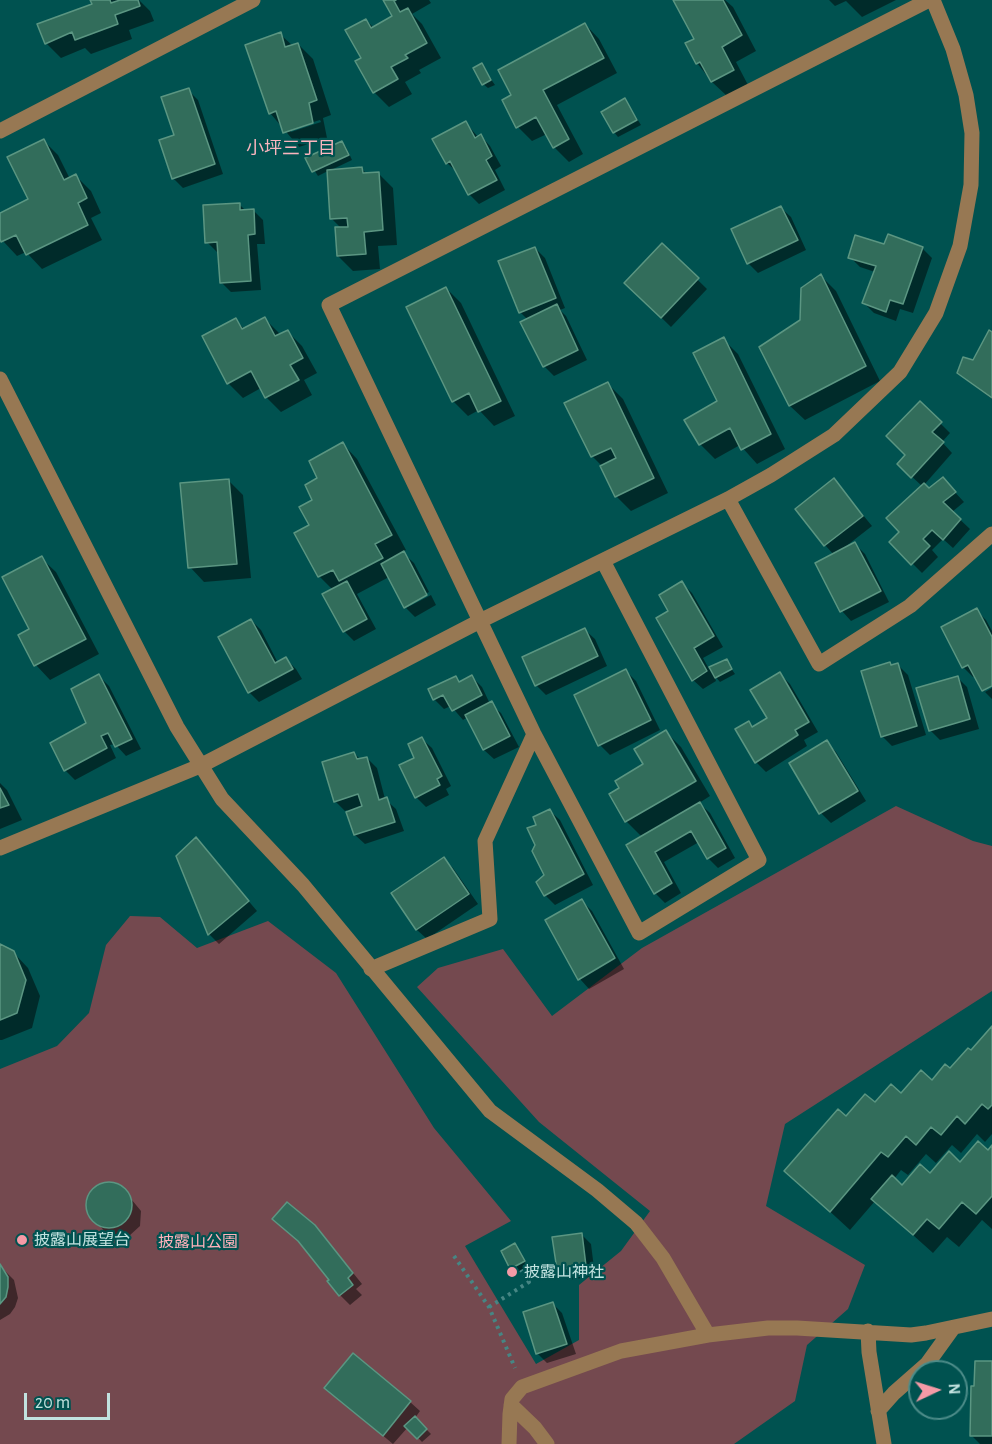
<!DOCTYPE html>
<meta charset="utf-8">
<style>
body{margin:0}
#map{position:relative;width:992px;height:1444px;overflow:hidden;background:#005250;font-family:"Alegreya Sans",sans-serif}
canvas{display:block}
.north{position:absolute;left:908px;top:1360px;width:60px;height:60px;box-sizing:border-box;background:#005250;border:2px solid #4d8c89;border-radius:50%;rotate:86deg;font-size:16px;font-weight:700;line-height:24px;text-align:center;color:#c1e2df}
.north::after{content:'';display:block;margin:auto;width:21px;height:27px;background:#f49aa6;clip-path:polygon(50% 0,100% 100%,50% 72%,0 100%)}
.scale{position:absolute;left:24px;top:1393px;width:86px;height:27px;box-sizing:border-box;border:3px solid #c1e2df;border-top:0;padding-left:8px;font-size:18px;line-height:21px;white-space:nowrap;color:#c1e2df;-webkit-text-stroke:4px #005250;paint-order:stroke}
</style>
<div id="map">
<canvas width="992" height="1444"></canvas>
<div class="north">N</div>
<div class="scale">20 m</div>
</div>
<script>
const ctx = document.querySelector('canvas').getContext('2d');
ctx.lineJoin = 'round';
function fill(path, color) { ctx.fillStyle = color; ctx.fill(path, 'evenodd'); }
const shape = rows => new Path2D(rows.map(r => 'M' + r).join(''));
function strokePath(path, color, width, dash) { ctx.strokeStyle = color; ctx.lineWidth = width; ctx.lineCap = dash ? 'butt' : 'round'; ctx.setLineDash(dash || []); ctx.stroke(path); }
function drawText(font, color, halo, rows, align = 'center') {
  ctx.font = font + ' "Alegreya Sans","Noto Sans JP",sans-serif'; ctx.lineWidth = 4.5; ctx.setLineDash([]); ctx.textBaseline = 'middle'; ctx.strokeStyle = halo; ctx.fillStyle = color; for (const [text, x, y, turn = 0] of rows) {
    ctx.save(); ctx.translate(x, y); ctx.rotate((+turn || 0) * Math.PI / 180); ctx.textAlign = isNaN(turn) ? turn : align; if (halo) ctx.strokeText(text, 0, 0); ctx.fillText(text, 0, 0); ctx.restore();
  }
}
const green = shape([
 [896,806,973,841,992,846,992,991,785,1124,766,1206,865,1265,848,1309,807,1345,795,1401,734,1444,0,1444,0,1069,57,1046,89,1013,106,945,130,916,160,917,197,948,268,921,336,973,434,1128,511,1221,465,1246,536,1364,579,1340,579,1285,621,1251,650,1211,539,1122,417,987,438,968,503,949,552,1016,642,948]
]);
const shadow = shape([
 [92,0,118,0,119,2,139,0,150,11,154,21,129,30,132,39,91,54,85,48,61,58,46,43,94,5],
 [384,0,429,0,431,3,412,14,422,24,441,58,419,70,421,73,405,82,412,94,389,107,374,92,363,58,366,20,374,28,394,17],
 [675,0,725,0,733,7,756,51,736,62,748,85,727,96,712,82,697,63,696,40],
 [829,0,896,0,862,17,846,1,835,6],
 [585,24,599,39,617,73,557,105,583,154,569,162,554,147,547,134,532,141,518,127,513,96],
 [280,34,293,46,298,44,313,59,331,115,323,118,327,138,299,147,270,113],
 [320,120,321,122,291,132,291,129],
 [481,65,495,85,488,88,483,84],
 [188,90,198,100,223,174,183,188,173,178,176,136],
 [625,100,641,125,618,137,614,132],
 [466,123,478,137,481,136,490,146,501,166,495,170,505,190,479,204,469,194,457,172,447,163],
 [43,140,58,155,70,179,76,176,91,191,101,213,91,218,102,240,42,269,26,252,17,256,3,241,0,236,0,215,30,200],
 [342,142,346,147,352,160,329,171,362,169,367,174,378,173,393,188,397,245,378,246,380,269,353,271,338,256,342,229,332,219,328,171,318,176,307,159],
 [239,204,246,211,253,210,263,220,265,244,257,244,261,290,231,292,221,282,219,252,217,252,207,242],
 [781,208,791,217,806,250,758,273,748,263],
 [662,245,707,289,671,327,626,283],
 [885,246,922,248,932,258,913,313,900,309,896,321,874,313,864,303,875,272,860,267,850,257],
 [535,248,545,258,565,308,560,310,566,316,587,360,554,376,544,366,528,320,520,312],
 [821,276,836,291,880,381,805,420,790,406,760,347,801,321],
 [446,288,461,303,515,416,494,426,479,410,468,416,453,401],
 [265,319,281,335,288,332,302,346,317,373,304,380,312,395,281,412,266,397,261,388,243,398,228,383,236,320,245,330],
 [992,333,992,399,969,382,959,372,974,362],
 [723,339,738,354,785,449,757,464,740,445,715,459,700,444,719,402],
 [608,384,623,399,668,493,631,511,616,496,602,466,592,456],
 [920,403,950,433,942,442,952,453,924,485,929,490,952,489,964,502,952,512,970,529,953,548,943,539,932,550,938,557,922,573,891,542,901,532,922,486,909,474,907,455],
 [343,444,357,459,406,550,402,552,414,563,429,592,406,605,406,608,389,577,357,594,376,629,354,641,344,631,333,590,319,576,311,525,320,479],
 [228,480,243,495,251,578,204,582,190,567],
 [834,480,872,526,845,547,846,549,855,544,865,554,889,602,851,621,842,611,817,564,834,555,825,545],
 [41,558,56,572,99,654,50,680,36,665,20,636,31,630],
 [682,583,692,593,723,647,703,658,709,669,726,661,735,674,720,682,714,675,716,681,703,689,693,680,670,611],
 [431,595,436,605,415,617,406,608],
 [976,610,986,620,992,631,992,684,985,688,985,692,976,676,973,677,963,667,943,628],
 [251,620,261,630,278,663,286,659,296,669,302,679,259,702,249,692],
 [585,630,595,639,607,666,546,695,536,685],
 [898,665,908,675,926,735,892,746,882,736,892,667],
 [626,671,636,681,660,730,610,755,600,745],
 [780,674,790,684,818,732,804,740,807,746,766,772,756,762,749,723,754,728,769,719],
 [99,676,109,686,141,749,126,756,115,744,110,745,116,758,75,780,65,770,88,724],
 [472,677,482,687,490,704,501,713,519,747,494,759,484,750,468,717,463,720,451,706,444,709,434,699,456,678,461,683],
 [957,677,967,687,979,729,940,740,930,730],
 [992,688,992,699,985,692],
 [666,732,681,747,710,796,699,803,710,813,735,858,718,868,708,858,699,842,664,862,681,893,665,903,655,893,642,837,626,821,611,795,645,765],
 [422,739,432,748,451,786,446,789,449,795,426,807,416,797,416,759],
 [827,742,836,752,866,801,831,823,821,813],
 [354,753,361,760,367,758,377,768,385,799,396,809,404,831,365,844,355,835,347,810,345,811,335,801],
 [0,783,7,790,22,820,0,829],
 [550,811,560,820,593,885,555,905,545,895,546,876,537,845,538,825],
 [196,839,257,911,219,944,209,934,178,857],
 [444,859,453,868,478,904,427,939,417,930,393,894],
 [582,901,592,911,624,969,589,989,580,979],
 [0,946,13,952,28,968,40,996,32,1028,2,1040,0,1040],
 [992,1028,992,1134,985,1142,977,1134,961,1153,952,1145,936,1163,926,1154,908,1175,901,1170,894,1179,903,1187,988,1152,992,1147,992,1229,982,1220,959,1247,947,1237,933,1253,875,1201,850,1230,786,1171,846,1118,932,1082,950,1070,971,1053],
 [109,1183,122,1188,141,1211,140,1226,129,1236,122,1238,107,1234,88,1212,87,1205,92,1192,96,1188],
 [581,1234,591,1244,595,1276,568,1280,558,1270],
 [324,1237,362,1284,356,1289,362,1295,350,1305,340,1295],
 [515,1245,528,1266,516,1273,512,1268],
 [0,1266,14,1280,18,1298,15,1307,10,1314,0,1320],
 [553,1304,562,1313,576,1354,547,1363,537,1353],
 [992,1362,992,1444,980,1444,972,1436,976,1387],
 [326,1388,410,1402,420,1411,415,1418,431,1434,422,1442,408,1427,393,1444]
]);
const building = shape([
 [90,0,110,0,111,3,120,0,138,0,140,6,115,15,118,24,75,40,72,32,45,44,37,24,92,4,90,0],
 [383,0,396,0,394,1,400,12,408,8,427,43,405,55,408,58,391,67,398,79,373,93,355,61,361,58,345,30,366,19,371,28,392,16,383,0],
 [673,0,723,0,742,35,722,47,734,70,711,82,700,62,696,64,685,43,694,39,673,0],
 [585,23,604,58,543,90,569,139,553,148,536,117,516,128,502,100,511,95,498,70,585,23],
 [281,32,285,47,298,43,317,100,309,103,313,123,283,133,276,111,269,114,245,45,281,32],
 [482,63,491,80,482,85,473,68,482,63],
 [189,88,215,164,172,179,159,140,174,135,161,97,189,88],
 [625,98,637,120,613,133,601,112,625,98],
 [466,121,475,138,481,134,492,156,486,160,497,180,468,195,450,161,446,164,432,139,466,121],
 [44,139,64,180,76,174,87,198,78,203,88,225,26,255,16,235,1,242,0,239,0,213,28,199,7,157,44,139],
 [342,141,349,155,312,172,305,158,342,141],
 [362,167,363,173,379,172,383,230,364,232,366,254,337,256,335,227,348,227,347,218,330,219,327,170,362,167],
 [240,203,240,210,254,209,255,234,248,235,251,281,220,283,217,242,205,243,203,205,240,203],
 [781,206,798,240,747,264,731,229,781,206],
 [888,234,923,247,903,304,890,300,886,312,862,303,876,266,848,258,855,235,884,244,888,234],
 [662,243,699,278,661,318,624,283,662,243],
 [535,247,556,298,519,313,498,261,535,247],
 [821,274,866,366,789,406,759,347,800,320,801,288,821,274],
 [446,287,501,401,478,412,469,393,452,402,406,307,446,287],
 [557,304,578,350,543,367,520,322,557,304],
 [265,317,275,336,288,330,303,358,290,365,299,380,265,398,251,371,227,384,202,336,236,318,242,329,265,317],
 [989,330,992,332,992,398,957,373,963,357,973,360,989,330],
 [724,337,771,434,741,450,730,428,699,445,684,420,717,401,693,353,724,337],
 [608,382,654,478,615,497,600,466,616,458,611,448,591,457,564,403,608,382],
 [920,401,942,422,932,432,944,442,911,478,897,464,905,455,886,436,920,401],
 [343,442,392,535,375,544,383,558,339,581,333,570,318,577,294,533,309,525,299,507,312,500,305,485,317,478,309,461,343,442],
 [943,477,956,492,943,502,961,519,943,540,932,530,923,539,930,546,911,565,889,542,899,532,886,518,924,483,929,488,943,477],
 [834,478,863,516,824,546,795,509,834,478],
 [229,479,237,564,188,568,180,483,229,479],
 [855,542,881,591,840,612,815,563,855,542],
 [404,551,427,595,404,608,381,564,404,551],
 [42,556,86,639,34,666,18,635,29,629,2,577,42,556],
 [347,581,367,619,343,632,322,594,347,581],
 [682,581,714,636,694,648,707,671,692,681,656,618,668,611,659,595,682,581],
 [977,608,992,637,992,686,982,691,968,665,962,668,941,627,977,608],
 [251,619,275,663,286,657,293,669,248,693,218,637,251,619],
 [585,628,598,656,535,686,522,657,585,628],
 [727,659,732,669,715,678,709,667,727,659],
 [890,662,891,665,898,663,917,726,881,737,861,671,890,662],
 [626,669,651,720,598,746,574,695,626,669],
 [780,672,809,722,795,730,798,735,755,763,735,729,749,721,752,727,767,718,750,690,780,672],
 [99,674,132,739,115,747,108,733,101,736,107,748,64,771,50,743,86,723,71,689,99,674],
 [472,675,482,695,452,711,443,695,433,700,428,689,456,676,459,682,472,675],
 [958,676,970,719,929,731,916,688,958,676],
 [492,701,510,736,483,750,465,715,492,701],
 [666,730,696,781,625,822,609,794,619,788,615,781,643,764,634,749,666,730],
 [422,737,442,776,437,779,440,785,415,798,399,765,414,758,408,744,422,737],
 [827,740,858,791,819,814,789,763,827,740],
 [354,752,357,759,367,757,379,800,387,797,395,822,354,835,346,812,362,806,358,794,334,802,322,762,354,752],
 [0,788,9,805,0,808,0,788],
 [700,802,726,848,707,859,691,831,655,852,672,883,654,894,626,845,700,802],
 [550,809,584,874,544,896,536,882,544,875,532,851,535,845,527,828,536,825,533,817,550,809],
 [196,837,249,901,208,935,176,856,196,837],
 [444,857,469,894,416,930,391,893,444,857],
 [582,899,615,958,578,980,545,920,582,899],
 [0,944,14,951,26,980,17,1013,0,1020,0,944],
 [992,1026,992,1105,988,1109,982,1104,965,1124,957,1116,941,1135,931,1127,916,1145,906,1136,888,1157,881,1152,830,1212,784,1171,838,1109,846,1116,865,1094,875,1102,891,1084,901,1093,921,1070,932,1080,945,1064,950,1068,968,1048,971,1050,992,1026],
 [978,1141,988,1150,992,1145,992,1196,976,1214,962,1202,939,1229,927,1219,913,1235,871,1199,892,1175,902,1185,920,1164,930,1173,949,1151,960,1162,978,1141],
 '86 1205a23 23 0 1 1 46 0a23 23 0 1 1-46 0Z',
 [287,1202,315,1225,353,1273,348,1278,353,1285,339,1296,327,1281,329,1280,298,1241,272,1219,287,1202],
 [582,1233,586,1266,557,1270,552,1237,582,1233],
 [515,1243,525,1261,510,1269,501,1251,515,1243],
 [0,1264,8,1277,8,1287,6,1297,0,1304,0,1264],
 [553,1302,567,1344,536,1354,523,1312,553,1302],
 [353,1353,411,1401,383,1436,324,1388,353,1353],
 [975,1361,992,1361,992,1436,970,1436,971,1386,974,1386,975,1361],
 [415,1416,427,1429,417,1439,404,1426,415,1416]
]);
const path = shape([
 [454,1256,489,1307,515,1368],
 [489,1307,529,1282,521,1270]
]);
const minor = shape([
 [0,131,253,0],
 [0,379,177,727,222,799,303,885,490,1111,597,1190,636,1223,663,1258,708,1335],
 [728,499,819,664,910,606,992,534],
 [603,561,759,860,639,933,534,734,329,305,929,0],
 [0,848,200,766,480,621,728,499,771,475,834,435,900,372,936,313,960,246,971,185,972,133,966,95,953,49,933,0],
 [371,969,490,919,485,841,534,734],
 [868,1331,869,1352,884,1444],
 [511,1405,535,1428,547,1444],
 [878,1411,894,1393,927,1364,953,1328],
 [509,1444,510,1414,512,1399,522,1387,621,1351,708,1335,768,1328,797,1328,911,1335,926,1333,992,1319]
]);
const markers = [
 [22,1240,6,"#f49aa6"],
 [512,1272,6,"#f49aa6"]
];
const poiNames = [
 ["披露山展望台",34,1240],
 ["披露山神社",524,1272]
];
const parkNames = [
 ["披露山公園",198,1242]
];
const neighbourhoodNames = [
 ["小坪三丁目",291,149]
];
fill(green, '#74494f');
fill(shadow, '#0007');
fill(building, '#326d5b');
strokePath(building, '#5b9682', 1.5);
strokePath(path, '#468684', 4, [3, 4.5]);
strokePath(minor, '#977853', 15);
for (const [x, y, r, color] of markers) { const dot = new Path2D(); dot.arc(x, y, r, 0, 2 * Math.PI); ctx.fillStyle = color; ctx.fill(dot); strokePath(dot, '#005250', 2); }
drawText('16px', '#c1e2df', '#005250', poiNames, 'left');
drawText('16px', '#ffb2bb', '#005250', parkNames);
drawText('18px', '#fab5be', '#005250', neighbourhoodNames);
</script>
